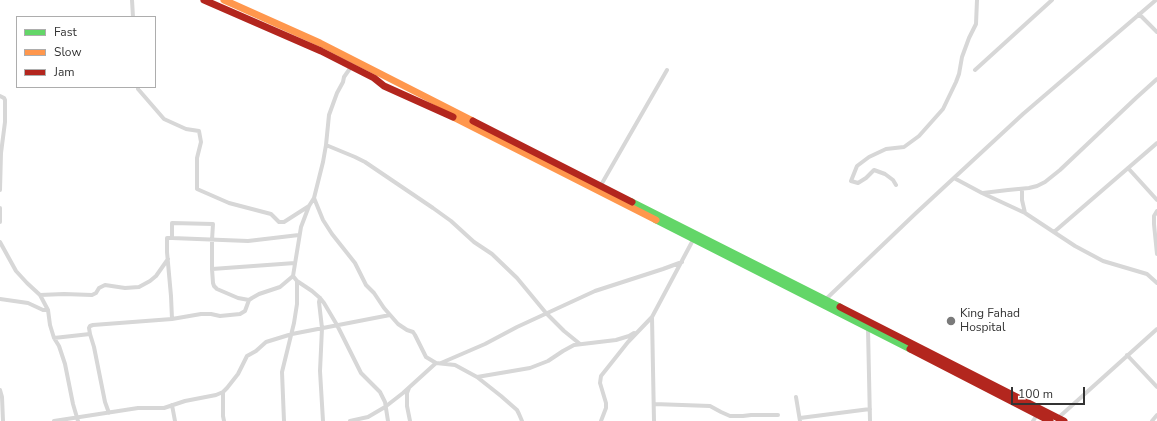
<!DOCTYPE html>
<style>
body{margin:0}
#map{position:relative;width:1157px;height:421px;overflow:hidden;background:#fff;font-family:"Nunito Sans",sans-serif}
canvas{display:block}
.legend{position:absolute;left:16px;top:16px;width:140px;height:72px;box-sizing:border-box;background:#fff;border:1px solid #adadad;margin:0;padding:5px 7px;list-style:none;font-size:12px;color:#333}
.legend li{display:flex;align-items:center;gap:8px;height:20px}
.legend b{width:20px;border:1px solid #adadad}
.scale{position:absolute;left:1011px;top:387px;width:74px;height:18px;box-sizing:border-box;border:2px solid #333;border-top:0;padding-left:5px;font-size:12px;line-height:14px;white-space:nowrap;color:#333;-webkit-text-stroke:3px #fff;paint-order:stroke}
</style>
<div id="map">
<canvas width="1157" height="421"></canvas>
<ul class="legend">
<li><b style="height:5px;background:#63d668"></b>Fast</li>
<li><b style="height:5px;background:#ff974d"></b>Slow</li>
<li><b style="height:5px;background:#b3261e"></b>Jam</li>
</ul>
<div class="scale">100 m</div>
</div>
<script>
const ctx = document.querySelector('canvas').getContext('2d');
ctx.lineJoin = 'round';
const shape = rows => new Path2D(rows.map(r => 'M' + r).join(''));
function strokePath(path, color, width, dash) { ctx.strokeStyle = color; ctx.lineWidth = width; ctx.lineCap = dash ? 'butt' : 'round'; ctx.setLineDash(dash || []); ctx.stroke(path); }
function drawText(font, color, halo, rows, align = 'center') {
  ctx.font = font + ' "Nunito Sans",sans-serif'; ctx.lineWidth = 4; ctx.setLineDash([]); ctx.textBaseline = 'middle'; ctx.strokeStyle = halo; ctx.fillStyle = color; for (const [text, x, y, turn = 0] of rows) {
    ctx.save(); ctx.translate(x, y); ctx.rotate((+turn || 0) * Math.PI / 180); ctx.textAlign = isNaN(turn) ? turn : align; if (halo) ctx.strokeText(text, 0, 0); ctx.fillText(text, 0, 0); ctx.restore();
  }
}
const street = shape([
 [132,0,133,17],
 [1139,14,1157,32],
 [975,70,1052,0],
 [138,87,138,89,164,119,186,129,199,131,201,142,197,158,197,189,229,203,271,214,279,222,284,222,309,206],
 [0,96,4,98,5,100,5,122,1,153,0,190],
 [326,145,355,157,365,162,433,208,451,221,474,242,492,254,517,278,546,313,564,331,580,344],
 [1128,168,1157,200],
 [954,178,982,193,1025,213,1075,246,1103,261,1147,274,1157,283],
 [601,185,667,70],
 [896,185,893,180,885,174,874,170,866,178,858,183,851,181,857,166,869,157,886,149,904,147,919,136,943,109,956,82,959,74,962,57,969,38,976,24,977,0],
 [1022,189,1022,200,1025,213],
 [983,193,1008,190,1029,188,1037,186,1045,182,1060,170,1136,98,1157,79],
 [314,198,323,220,332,234,355,263,366,285,374,293,384,308,398,324,407,330,413,332,415,335,426,357,436,363,455,365,477,377,501,396,517,410,519,414,522,421],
 [0,208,0,222],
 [1157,211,1154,216,1154,224,1157,254],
 [1054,232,1157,143],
 [172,238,248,241,299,235],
 [0,242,16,271,27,283,40,295,48,310,50,325,54,338,59,346,65,364,73,404,78,421],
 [212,269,295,263],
 [293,276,297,281,312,291,320,298,324,303,337,325,361,373,380,392,385,402,388,421],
 [40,295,64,294,92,295,96,293,99,288,105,285,125,288,139,287,150,281,156,276,168,259],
 [320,298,319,302,322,328,320,371,323,421],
 [0,299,28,303,43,310,48,310],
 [825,300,915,214,1023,114,1156,0],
 [652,317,654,421],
 [172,319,171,296,167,252,167,238,172,238,172,223,213,224,212,240,212,269,213,283,214,286,217,289,238,298,249,300],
 [868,329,870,421],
 [90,334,89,328,90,326,93,325,172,319,201,314,211,314,220,316,240,314,245,311,249,300,252,298,259,294,280,287,293,276,301,227,309,206,314,198,323,162,326,145,329,115,337,93,343,82,344,77,351,67],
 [54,338,90,334,94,347,105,402,109,413],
 [1127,355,1157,387],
 [441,363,485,344,517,327,595,291,663,269,682,262],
 [477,377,530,368,548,361,563,351,574,345,616,340,629,336,634,333],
 [409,388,407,393,407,406,410,421],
 [0,390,2,397,3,421],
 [223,392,223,416,224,421],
 [796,397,800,421],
 [654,404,710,406,721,412,730,416,743,416,751,415,778,415],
 [172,405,175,421],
 [800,418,870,409],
 [1058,418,1157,329],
 [54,421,138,408,164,408,185,401,216,395,223,392,227,388,238,374,247,356,256,351,266,342,292,334,390,315],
 [284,421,282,372,294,323,297,304,297,281],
 [350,421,368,417,385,407,403,393,436,363],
 [601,421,606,408,606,403,600,383,601,376,628,342,652,317,693,240],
 [1033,421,1037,415],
 [1152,421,1157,415]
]);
const fast = shape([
 [632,202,840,307],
 [656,220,910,349]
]);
const slow = shape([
 [224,0,320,43,473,121],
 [453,117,656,220]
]);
const jam = shape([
 [204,0,321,51,374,78,384,86,453,117],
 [473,121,632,202],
 [840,307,1064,421],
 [910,349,1050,421]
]);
const markers = [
 [951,321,5,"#7a7a7a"]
];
const poiNames = [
 ["King Fahad",960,314],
 ["Hospital",960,328]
];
strokePath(street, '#d7d7d7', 4);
strokePath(fast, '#63d668', 7);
strokePath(slow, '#ff974d', 7);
strokePath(jam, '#b3261e', 7);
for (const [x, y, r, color] of markers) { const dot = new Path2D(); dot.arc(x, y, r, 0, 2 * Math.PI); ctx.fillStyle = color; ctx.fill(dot); strokePath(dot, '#fff', 1.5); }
drawText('12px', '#333', '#fff', poiNames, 'left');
</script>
